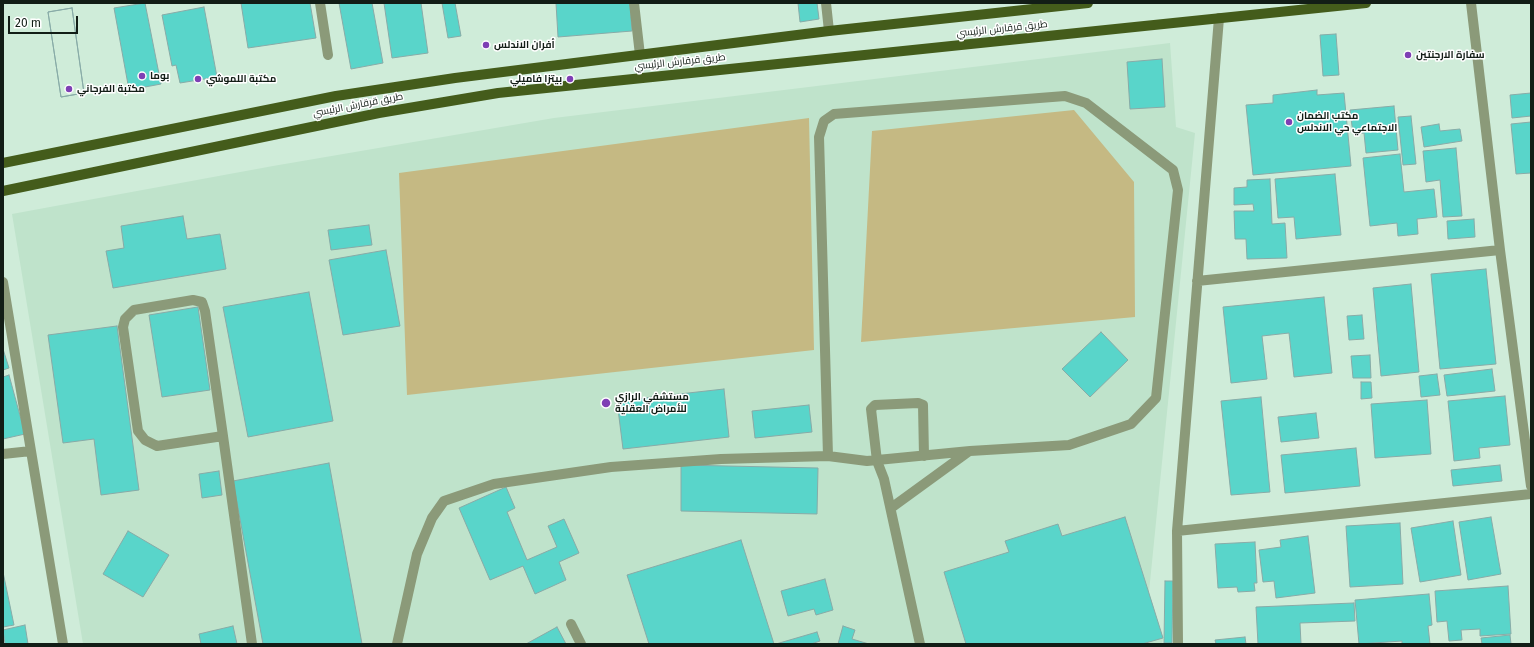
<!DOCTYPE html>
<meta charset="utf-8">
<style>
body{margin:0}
#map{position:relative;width:1534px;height:647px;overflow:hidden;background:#cfecd9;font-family:"Fira Sans",sans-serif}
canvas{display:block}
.frame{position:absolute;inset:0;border:4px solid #121d16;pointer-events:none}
.scale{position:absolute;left:8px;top:16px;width:70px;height:18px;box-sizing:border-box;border:2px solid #121d16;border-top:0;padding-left:5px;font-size:12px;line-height:14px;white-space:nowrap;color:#121d16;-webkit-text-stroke:3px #fff;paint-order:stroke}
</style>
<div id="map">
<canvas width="1534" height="647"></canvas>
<div class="frame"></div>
<div class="scale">20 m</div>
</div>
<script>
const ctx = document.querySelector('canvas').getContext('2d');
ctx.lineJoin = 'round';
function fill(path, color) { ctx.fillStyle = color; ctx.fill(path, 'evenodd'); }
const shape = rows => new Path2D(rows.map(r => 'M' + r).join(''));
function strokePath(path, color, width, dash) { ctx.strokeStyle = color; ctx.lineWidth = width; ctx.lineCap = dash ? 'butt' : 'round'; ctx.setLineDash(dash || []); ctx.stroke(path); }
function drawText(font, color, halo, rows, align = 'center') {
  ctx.font = font + ' "Fira Sans",Cairo,sans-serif'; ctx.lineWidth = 3; ctx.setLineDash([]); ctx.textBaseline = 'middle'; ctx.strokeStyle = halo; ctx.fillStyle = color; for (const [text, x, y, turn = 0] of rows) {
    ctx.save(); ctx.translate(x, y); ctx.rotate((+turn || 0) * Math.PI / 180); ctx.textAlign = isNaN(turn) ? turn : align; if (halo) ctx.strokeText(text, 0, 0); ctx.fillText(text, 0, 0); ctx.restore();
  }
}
const built = shape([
 [1170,43,1176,127,1195,133,1149,592,1163,638,1162,644,83,644,12,214,273,166,554,118]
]);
const green = shape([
 [1074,110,1134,182,1135,317,861,342,872,131],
 [809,118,814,350,407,395,399,173]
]);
const building = shape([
 [145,3,161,84,129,90,114,8,145,3],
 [241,3,310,3,316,38,248,48,241,3],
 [339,3,372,3,383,63,351,69,339,3],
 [384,3,421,3,428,53,392,58,384,3],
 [442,3,455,3,461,36,448,38,442,3],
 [556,3,630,3,632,31,558,37,556,3],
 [798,3,817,3,819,19,800,22,798,3],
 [204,7,217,77,180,83,176,65,172,66,162,15,204,7],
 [72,8,84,93,61,97,48,12,72,8],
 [72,8,84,93,61,97,48,12,72,8],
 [1336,34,1339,75,1323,76,1320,35,1336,34],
 [1162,59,1165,107,1130,109,1127,62,1162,59],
 [1317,90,1317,95,1344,93,1351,166,1253,175,1246,105,1273,103,1273,95,1317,90],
 [1531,93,1531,116,1512,118,1510,95,1531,93],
 [1394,106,1398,150,1366,153,1364,133,1353,134,1350,110,1394,106],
 [1411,116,1416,164,1403,165,1398,117,1411,116],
 [1531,122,1531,173,1516,174,1511,124,1531,122],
 [1439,124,1440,131,1460,129,1462,141,1424,147,1421,127,1439,124],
 [1456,148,1462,216,1443,217,1440,180,1426,182,1423,151,1456,148],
 [1400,154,1404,192,1434,189,1437,217,1417,219,1418,234,1398,236,1397,223,1370,226,1363,158,1400,154],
 [1335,174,1341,235,1296,239,1294,217,1278,218,1275,179,1335,174],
 [1270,179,1272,224,1285,223,1287,258,1247,259,1246,239,1235,239,1234,211,1254,211,1253,204,1234,205,1234,188,1247,187,1247,180,1270,179],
 [183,216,187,239,220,234,226,269,113,288,106,251,124,248,121,226,183,216],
 [1474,219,1475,237,1448,239,1447,221,1474,219],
 [369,225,372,245,331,250,328,230,369,225],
 [386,250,400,326,343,335,329,260,386,250],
 [1486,269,1496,364,1440,369,1431,274,1486,269],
 [1411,284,1419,372,1381,376,1373,288,1411,284],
 [309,292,333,421,248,437,223,307,309,292],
 [1324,297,1332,373,1294,377,1289,333,1262,336,1267,379,1231,383,1223,307,1324,297],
 [198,307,210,390,162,397,149,315,198,307],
 [1362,315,1364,339,1349,340,1347,316,1362,315],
 [117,326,139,490,101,495,94,439,63,443,48,335,117,326],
 [1101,332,1128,360,1090,397,1062,369,1101,332],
 [3,349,9,368,3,370,3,349],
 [1370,355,1371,378,1353,378,1351,356,1370,355],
 [1492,369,1495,391,1447,396,1444,375,1492,369],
 [1437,374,1440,395,1421,397,1419,376,1437,374],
 [9,375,25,434,3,439,3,377,9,375],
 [1361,382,1371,382,1372,398,1361,399,1361,382],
 [724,389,729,437,623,449,617,401,724,389],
 [1505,396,1510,445,1479,448,1480,458,1454,461,1448,401,1505,396],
 [1261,397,1270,492,1231,495,1221,401,1261,397],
 [1427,400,1431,454,1375,458,1371,404,1427,400],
 [809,405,812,432,755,438,752,411,809,405],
 [1316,413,1319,438,1281,442,1278,417,1316,413],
 [1356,448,1360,486,1285,493,1281,455,1356,448],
 [329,463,362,644,263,644,233,481,329,463],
 [681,465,818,468,817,514,681,511,681,465],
 [1500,465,1502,481,1453,486,1451,470,1500,465],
 [219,471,222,495,202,498,199,474,219,471],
 [506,487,515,508,507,512,527,560,557,547,548,526,564,519,579,553,559,562,566,580,535,594,523,566,490,580,459,508,506,487],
 [1125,517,1163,638,1142,644,966,644,944,572,1009,552,1005,541,1058,524,1062,536,1125,517],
 [1491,517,1501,574,1468,580,1459,522,1491,517],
 [1453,521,1461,575,1420,582,1411,528,1453,521],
 [1400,523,1403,584,1350,587,1346,526,1400,523],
 [128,531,169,555,143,597,103,574,128,531],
 [1308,536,1315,593,1276,598,1274,581,1263,582,1259,550,1281,547,1280,540,1308,536],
 [741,540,774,644,649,644,627,575,741,540],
 [1255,542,1257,583,1254,583,1255,591,1238,592,1237,587,1218,588,1215,544,1255,542],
 [3,572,14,625,3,627,3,572],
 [825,579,833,610,816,615,814,609,788,616,781,591,825,579],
 [1165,581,1173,581,1172,643,1164,643,1165,581],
 [1508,586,1511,634,1480,636,1480,629,1461,630,1462,640,1449,641,1447,621,1437,622,1435,591,1508,586],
 [1429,594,1432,625,1428,626,1430,644,1402,644,1402,641,1359,644,1355,600,1429,594],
 [1354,603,1355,621,1300,623,1301,644,1258,644,1256,607,1354,603],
 [25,625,28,644,5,644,3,630,25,625],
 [233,626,237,644,201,644,199,634,233,626],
 [843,626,855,630,852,639,869,644,838,644,843,626],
 [557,627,566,644,526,644,557,627],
 [817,632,820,641,811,644,776,644,817,632],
 [1510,635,1511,644,1482,644,1481,638,1510,635],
 [1245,637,1246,644,1216,644,1215,640,1245,637]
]);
const service = shape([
 [320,3,328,55],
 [223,436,157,446,145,440,138,431,123,327,125,319,134,310,193,300,202,302,205,311,223,436,252,644],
 [891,508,968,452],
 [571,624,581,644],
 [397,644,417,554,432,518,444,501,494,484,611,467,721,459,828,456,867,461,970,451,1069,445,1131,424,1156,398,1178,190,1173,170,1086,103,1065,96,834,114,824,121,819,137,828,456],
 [920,644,884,479,877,461,871,409,875,405,918,403,923,405,924,456]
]);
const minor = shape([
 [634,3,640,55],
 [826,3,829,31],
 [1471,3,1500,250,1531,486],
 [1197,281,1500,250],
 [3,282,63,644],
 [3,454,31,451],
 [1177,531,1531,494],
 [1178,644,1177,531,1219,18]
]);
const primary = shape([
 [3,163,336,96,455,78,829,31,1088,3],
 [3,191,379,113,498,93,1366,3]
]);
const markers = [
 [486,45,4,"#7e3fb4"],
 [1408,55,4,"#7e3fb4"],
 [142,76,4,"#7e3fb4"],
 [198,79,4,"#7e3fb4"],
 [570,79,4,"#7e3fb4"],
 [69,89,4,"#7e3fb4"],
 [1289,122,4,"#7e3fb4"],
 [606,403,5,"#7e3fb4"]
];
const streetNames = [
 ["طريق قرقارش الرئيسي",1002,29,-6],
 ["طريق قرقارش الرئيسي",680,62,-6],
 ["طريق قرقارش الرئيسي",358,105,-11]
];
const poiNames = [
 ["أفران الاندلس",494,45],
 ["سفارة الارجنتين",1416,55],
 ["بوما",150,76],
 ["مكتبة اللموشي",206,79],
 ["بيتزا فاميلي",562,79,"right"],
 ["مكتبة الفرجاني",77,89],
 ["مكتب الضمان",1297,116],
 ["الاجتماعي حي الاندلس",1297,128],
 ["مستشفي الرازي",615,397],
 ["للأمراض العقلية",615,409]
];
fill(built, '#bfe3cb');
fill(green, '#c5b983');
fill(building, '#59d5ca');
strokePath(building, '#88aba7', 1);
strokePath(service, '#8b9a79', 10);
strokePath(minor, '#8b9a79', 10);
strokePath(primary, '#445c1b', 10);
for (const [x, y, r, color] of markers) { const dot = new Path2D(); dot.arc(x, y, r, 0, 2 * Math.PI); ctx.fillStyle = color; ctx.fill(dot); strokePath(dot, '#fff', 1.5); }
drawText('10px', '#121d16', '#fff', streetNames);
drawText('bold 10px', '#121d16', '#fff', poiNames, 'left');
</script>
